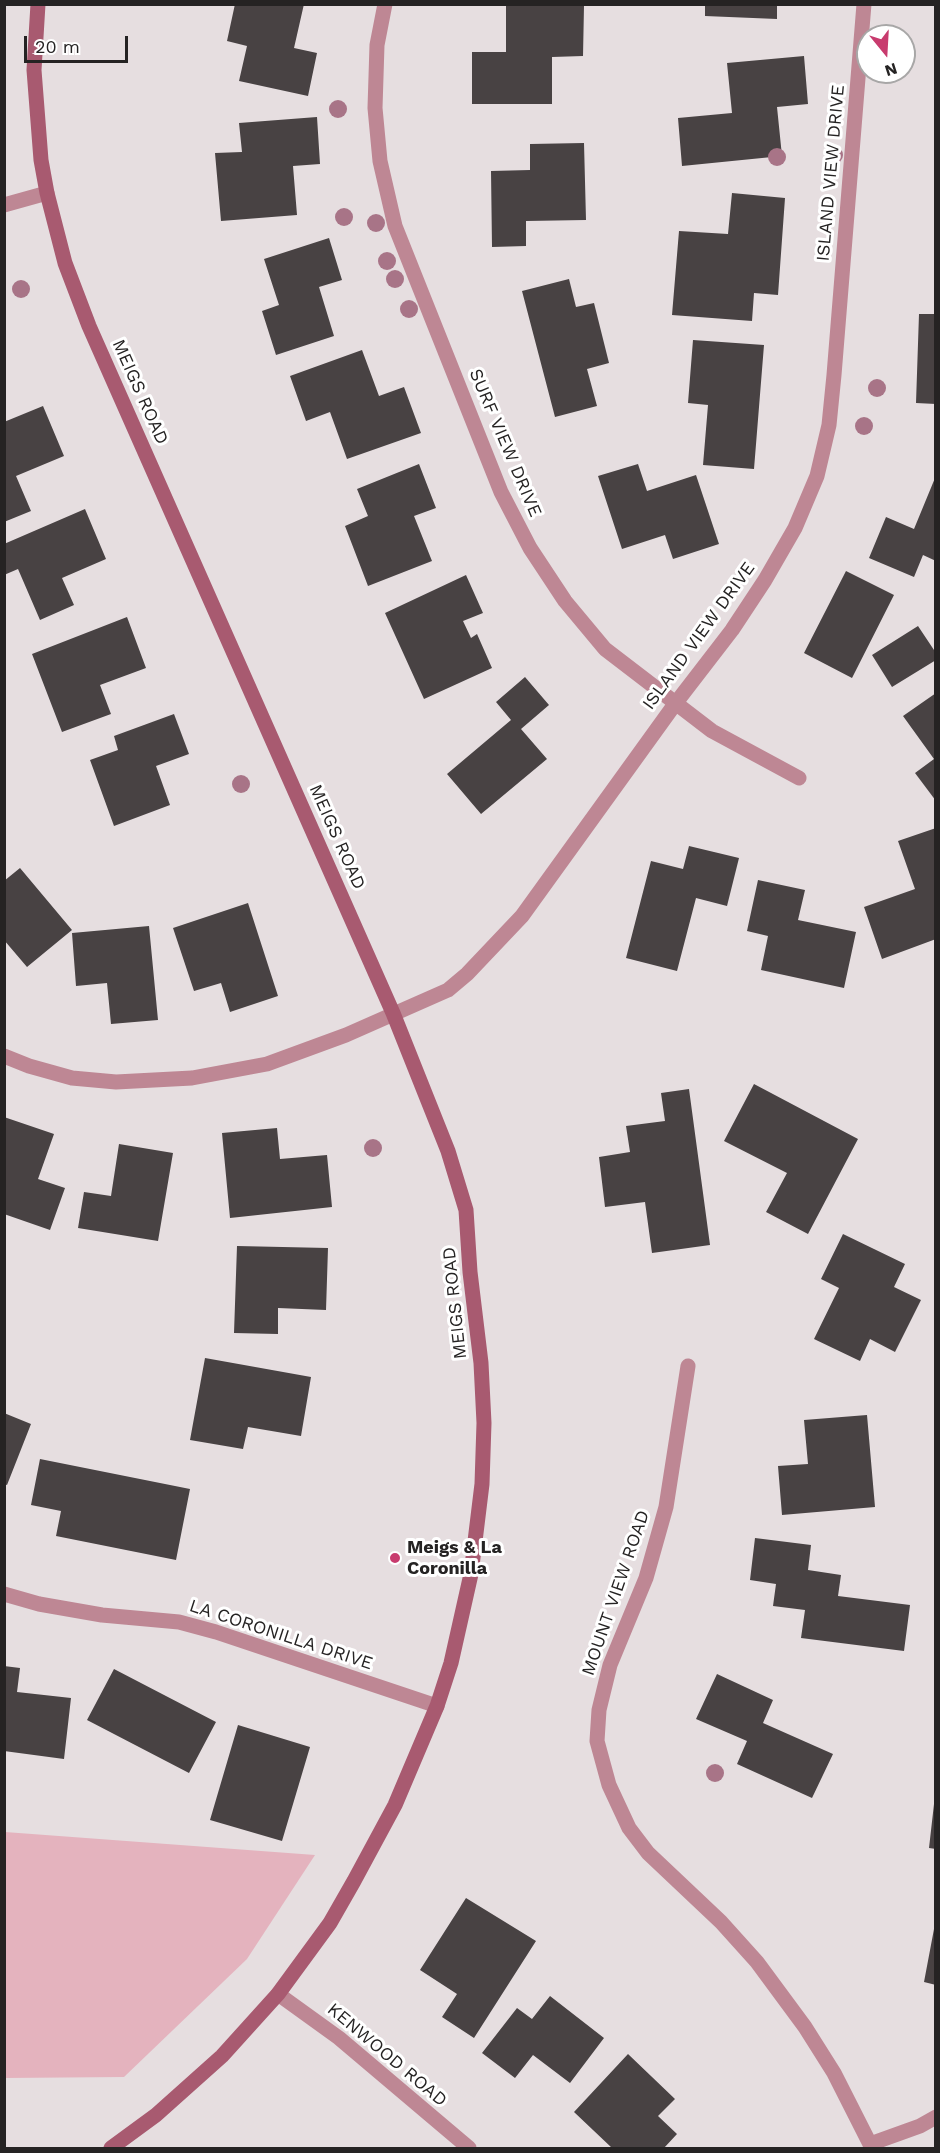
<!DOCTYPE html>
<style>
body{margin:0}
#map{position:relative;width:940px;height:2153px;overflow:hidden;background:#e6dee0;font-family:"Work Sans",sans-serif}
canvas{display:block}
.frame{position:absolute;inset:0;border:6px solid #252323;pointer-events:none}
.north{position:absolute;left:856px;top:24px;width:60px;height:60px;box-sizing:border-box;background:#fff;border:2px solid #a8a7a7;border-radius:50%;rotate:162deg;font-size:16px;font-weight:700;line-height:24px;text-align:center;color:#252323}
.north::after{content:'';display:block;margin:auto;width:21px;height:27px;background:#c83b6e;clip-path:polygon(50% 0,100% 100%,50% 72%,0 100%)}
.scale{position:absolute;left:24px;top:36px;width:104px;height:27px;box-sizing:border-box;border:3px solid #252323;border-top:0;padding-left:8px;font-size:18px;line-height:21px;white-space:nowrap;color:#252323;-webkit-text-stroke:4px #fff;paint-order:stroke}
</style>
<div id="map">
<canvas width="940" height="2153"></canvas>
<div class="frame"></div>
<div class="north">N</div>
<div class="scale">20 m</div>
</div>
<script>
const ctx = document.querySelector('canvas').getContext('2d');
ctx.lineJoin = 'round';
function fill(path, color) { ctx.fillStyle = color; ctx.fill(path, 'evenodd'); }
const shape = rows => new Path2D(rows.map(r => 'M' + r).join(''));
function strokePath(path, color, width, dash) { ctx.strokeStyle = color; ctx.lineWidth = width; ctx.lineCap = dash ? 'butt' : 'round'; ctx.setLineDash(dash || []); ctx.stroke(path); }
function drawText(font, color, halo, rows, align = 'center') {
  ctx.font = font + ' "Work Sans",sans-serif'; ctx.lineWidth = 6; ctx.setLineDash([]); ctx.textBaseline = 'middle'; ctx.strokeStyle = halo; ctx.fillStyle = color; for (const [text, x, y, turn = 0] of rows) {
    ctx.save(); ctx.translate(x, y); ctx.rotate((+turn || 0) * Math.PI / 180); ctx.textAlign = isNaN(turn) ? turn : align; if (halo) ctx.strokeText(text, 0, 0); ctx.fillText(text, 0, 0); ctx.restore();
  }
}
const green = shape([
 [5,1832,315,1855,247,1959,124,2077,5,2078]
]);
const building = shape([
 [235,4,304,4,294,48,317,53,308,96,239,81,247,46,227,41],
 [705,4,777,4,777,19,705,16],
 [506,6,584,6,583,56,552,57,552,104,472,104,472,52,506,52],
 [804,56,808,104,777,107,782,156,682,166,678,118,732,113,727,63],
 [317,117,320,164,293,166,297,215,221,221,215,153,242,152,239,123],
 [584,143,586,220,526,221,526,246,492,247,491,171,530,170,530,144],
 [732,193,785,198,778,295,754,293,752,321,672,315,679,231,728,234],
 [329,238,342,280,319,287,334,336,276,355,262,311,279,305,264,259],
 [569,279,576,307,594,303,609,363,587,369,597,406,555,417,522,291],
 [919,314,936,314,936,404,916,403],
 [693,340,764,345,754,469,703,465,708,405,688,403],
 [362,350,379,396,404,387,421,433,347,459,330,412,306,421,290,376],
 [43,406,64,456,16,476,31,511,4,522,4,422],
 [419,464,436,508,414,516,432,561,368,586,345,526,368,516,357,489],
 [638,464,647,491,696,475,719,544,673,559,665,535,622,549,598,476],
 [935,478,936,561,923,555,914,577,869,558,886,517,914,529],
 [85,509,106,559,62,578,74,605,40,620,18,569,4,575,4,544],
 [846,571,894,595,852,678,804,653],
 [466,575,483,613,463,621,471,638,477,634,492,668,424,699,385,613],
 [127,617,146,668,100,685,111,714,62,732,32,654],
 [918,626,936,653,936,660,892,687,872,655],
 [525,677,549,705,521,729,547,759,481,814,447,774,511,720,496,702],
 [936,693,936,801,915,773,934,759,903,716],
 [174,714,189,754,156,766,170,805,114,826,90,760,118,750,114,736],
 [936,828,936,939,882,959,864,907,915,889,898,841],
 [689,846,739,858,727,906,696,898,677,971,626,958,651,861,683,869],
 [20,868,72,930,27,967,4,940,4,881],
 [758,880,805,890,798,920,856,932,844,988,761,970,768,936,747,931],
 [248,903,278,996,230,1012,221,983,194,991,173,928],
 [149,926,158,1020,111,1024,107,983,76,986,72,933],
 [754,1084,858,1139,808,1234,766,1212,787,1173,724,1141],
 [689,1089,710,1245,652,1253,645,1202,605,1207,599,1157,630,1152,626,1126,665,1121,661,1093],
 [4,1117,54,1134,38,1179,65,1188,50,1230,4,1214],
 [277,1128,280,1159,327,1155,332,1207,230,1218,222,1133],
 [119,1144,173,1153,158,1241,78,1228,84,1192,111,1196],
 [843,1234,905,1264,894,1287,921,1300,895,1352,870,1339,860,1361,814,1339,839,1288,821,1279],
 [237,1246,328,1248,326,1310,278,1308,278,1334,234,1333],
 [205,1358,311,1377,301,1436,248,1427,243,1449,190,1440],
 [4,1413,31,1424,7,1485,4,1484],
 [867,1415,875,1507,782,1515,778,1466,808,1464,804,1420],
 [40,1459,190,1489,176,1560,56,1536,61,1511,31,1505],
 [755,1538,811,1545,808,1570,841,1575,838,1596,910,1605,904,1651,801,1638,805,1610,773,1606,776,1584,750,1580],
 [4,1666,20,1668,17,1692,71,1698,64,1759,4,1751],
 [114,1669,216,1722,189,1773,87,1720],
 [717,1674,773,1700,763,1723,833,1754,812,1798,737,1764,747,1741,696,1719],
 [238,1725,310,1747,282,1841,210,1820],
 [934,1804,936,1804,936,1849,929,1848],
 [466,1898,536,1941,474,2038,442,2017,457,1994,420,1970],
 [934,1929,936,1929,936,1985,924,1982],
 [550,1996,604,2038,570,2083,533,2055,515,2078,482,2053,517,2008,532,2019],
 [628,2054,675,2099,658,2116,677,2134,664,2148,612,2148,574,2112]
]);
const street = shape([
 [385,4,377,45,375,108,380,161,395,226,501,492,530,548,565,601,605,649,712,731,799,778],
 [4,205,47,193],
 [4,1056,29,1066,72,1078,116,1082,192,1078,267,1064,346,1035,448,990,467,974,522,916,675,704,732,630,765,580,795,528,817,476,829,425,834,375,864,4],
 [688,1366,666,1507,646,1578,610,1665,599,1710,597,1741,609,1785,629,1828,648,1853,721,1922,757,1962,805,2027,834,2073,872,2148],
 [4,1594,39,1604,102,1615,179,1622,216,1632,437,1706],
 [278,1994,339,2038,469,2148],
 [870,2144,920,2126,936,2117]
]);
const secondary = shape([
 [38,4,34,70,41,160,47,193,65,263,89,326,393,1013,448,1151,466,1210,470,1272,481,1363,484,1423,482,1484,471,1574,451,1663,437,1706,395,1805,354,1881,330,1923,278,1994,222,2056,156,2115,111,2148]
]);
const trees = [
 [338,109],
 [834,155],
 [777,157],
 [344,217],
 [376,223],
 [387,261],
 [395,279],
 [21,289],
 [409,309],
 [877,388],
 [864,426],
 [241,784],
 [373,1148],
 [715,1773]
];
const markers = [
 [395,1558,6,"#c83b6e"]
];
const streetNames = [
 ["ISLAND VIEW DRIVE",831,173,-85],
 ["MEIGS ROAD",140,392,66],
 ["SURF VIEW DRIVE",505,443,67],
 ["ISLAND VIEW DRIVE",699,636,-54],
 ["MEIGS ROAD",337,837,66],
 ["MEIGS ROAD",455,1303,-96],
 ["MOUNT VIEW ROAD",616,1593,-71],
 ["LA CORONILLA DRIVE",281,1635,18],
 ["KENWOOD ROAD",387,2055,40]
];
const poiNames = [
 ["Meigs & La",407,1548],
 ["Coronilla",407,1569]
];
fill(green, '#e4b3be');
fill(building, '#484243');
strokePath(street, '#be8794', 15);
strokePath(secondary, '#a85a70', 15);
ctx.fillStyle = '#a87487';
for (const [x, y] of trees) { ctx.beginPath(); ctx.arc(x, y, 9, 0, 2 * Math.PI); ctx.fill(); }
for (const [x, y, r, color] of markers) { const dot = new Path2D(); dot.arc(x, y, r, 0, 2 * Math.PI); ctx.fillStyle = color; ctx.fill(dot); strokePath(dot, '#fff', 2); }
drawText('18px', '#252323', '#fff', streetNames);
drawText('bold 18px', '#252323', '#fff', poiNames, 'left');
</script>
